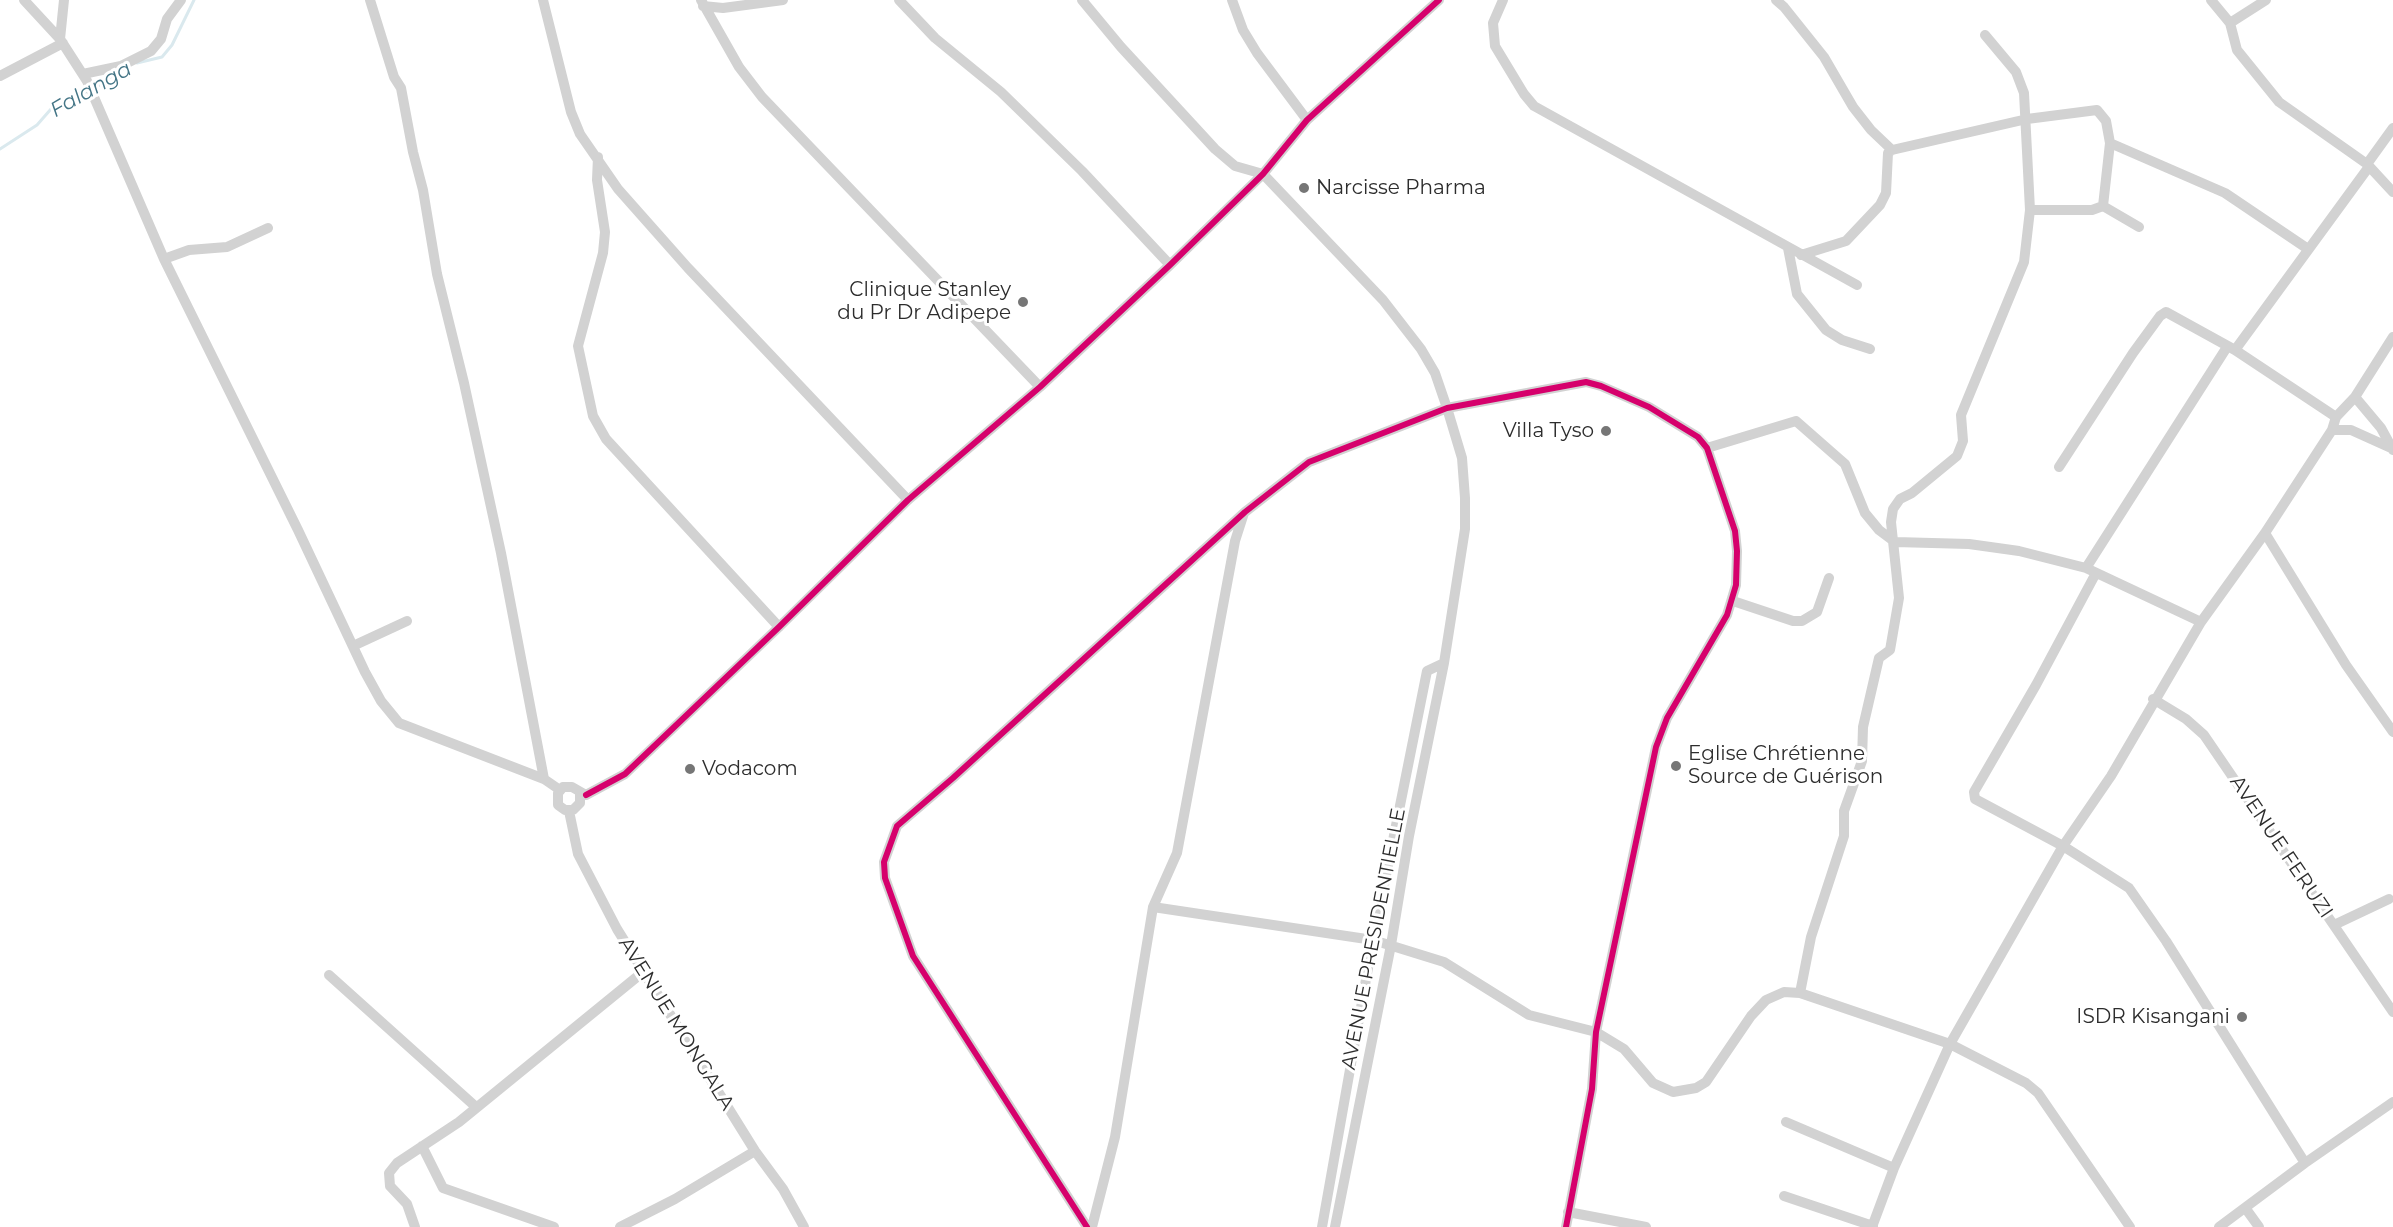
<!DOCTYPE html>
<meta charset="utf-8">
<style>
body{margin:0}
canvas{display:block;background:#fff}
</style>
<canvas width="2393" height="1227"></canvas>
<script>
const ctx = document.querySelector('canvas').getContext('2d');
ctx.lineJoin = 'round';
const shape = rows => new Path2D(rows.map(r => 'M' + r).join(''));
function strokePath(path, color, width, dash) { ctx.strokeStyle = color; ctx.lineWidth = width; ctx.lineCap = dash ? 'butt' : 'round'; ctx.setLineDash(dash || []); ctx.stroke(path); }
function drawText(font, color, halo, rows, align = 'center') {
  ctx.font = font + ' Montserrat,sans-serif'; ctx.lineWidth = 6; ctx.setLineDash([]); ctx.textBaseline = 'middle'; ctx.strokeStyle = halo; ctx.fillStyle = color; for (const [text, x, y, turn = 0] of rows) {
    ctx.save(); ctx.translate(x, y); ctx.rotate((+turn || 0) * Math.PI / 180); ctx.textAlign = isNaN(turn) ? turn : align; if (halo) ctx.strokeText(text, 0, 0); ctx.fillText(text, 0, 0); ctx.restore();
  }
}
const stream = shape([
 [137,63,162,57,172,45,194,0],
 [94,89,120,70],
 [0,149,37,125,51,109,88,91]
]);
const minor = shape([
 [24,0,60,39,87,81,164,259,298,530,365,672,381,701,399,723,544,779,560,790],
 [370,0,394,77,401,88,413,152,423,190,437,274,464,383,501,553,544,779],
 [543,0,571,112,580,134,618,189,688,268,908,500],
 [701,0,739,67,762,97,1040,387],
 [899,0,935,38,1001,92,1082,171,1170,265],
 [1082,0,1121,47,1215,149,1235,166,1263,174],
 [1232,0,1243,30,1257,53,1307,120],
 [1503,0,1493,23,1495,46,1524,94,1534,106,1857,285],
 [1776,0,1784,7,1824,57,1853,107,1871,130,1892,150],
 [2211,0,2230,23,2237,50,2279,102,2367,164,2393,192],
 [703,6,723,8,783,0],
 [2230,23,2266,0],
 [60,39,64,0],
 [83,74,121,66,151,51,161,39,167,19,181,0],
 [0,76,63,43],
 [2110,143,2225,193,2308,249],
 [598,157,597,180,605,232,603,253,578,346,593,416,606,439,779,627],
 [2367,164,2393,128],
 [1263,174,1383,300,1421,349,1435,373,1447,408,1462,458,1465,498,1465,529,1444,663,1409,836,1391,945,1335,1227],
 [2103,206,2139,227],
 [1788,248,1797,294,1826,330,1842,340,1870,349],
 [1801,255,1846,241,1880,205,1886,193,1888,153,1892,150,2027,119,2097,110,2106,121,2110,143,2103,206,2092,210,2030,210],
 [164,259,189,250,227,247,268,228],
 [2235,350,2368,168],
 [2355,397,2381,428,2393,450],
 [2332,430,2351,430,2391,448],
 [1707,448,1796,421,1845,464,1865,513,1879,530,1895,542,1969,544,2019,551,2086,568,2201,622],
 [2059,467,2133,353,2160,316,2166,312,2235,350,2336,417],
 [2265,533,2346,665,2393,732],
 [2086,568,2227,347],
 [2096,573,2036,685,1974,792,1975,799,2063,846,2129,888,2166,941,2305,1163],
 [1733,601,1793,621,1802,621,1817,612,1829,578],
 [353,646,407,621],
 [2153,699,2186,719,2204,735,2393,1012],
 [563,787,572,787,586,795,580,795,580,803,573,810,565,810,558,805,558,793,563,787],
 [586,795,625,774,779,627,908,500,1040,387,1170,265,1263,174,1307,120,1439,0],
 [569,811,578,854,617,929,755,1151,783,1189,804,1227],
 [1153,907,1373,940,1444,962,1529,1015,1596,1032,1624,1049,1653,1083,1673,1092,1696,1088,1706,1082,1751,1016,1766,1000,1784,992,1800,993,1950,1044,2026,1083,2038,1093,2130,1227],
 [2334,925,2389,899],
 [329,975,476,1107],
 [1800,993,1811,937,1844,836,1844,811,1862,761,1863,727,1879,658,1890,650,1899,598,1891,522,1893,509,1900,499,1912,493,1957,456,1963,441,1961,415,2024,262,2030,210,2024,93,2016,72,1985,35],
 [1786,1122,1894,1168],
 [422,1146,443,1188,554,1227],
 [1784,1196,1873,1226],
 [2246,1209,2259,1227],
 [1568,1212,1646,1227],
 [415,1227,407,1204,390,1186,389,1173,397,1163,459,1122,643,972],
 [620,1227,675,1199,755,1151],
 [1087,1227,913,956,885,878,884,862,897,826,953,778,1245,512,1309,462,1447,408,1586,382,1601,386,1649,407,1698,437,1707,448,1735,531,1737,551,1736,585,1727,615,1667,718,1656,747,1596,1032,1592,1089,1566,1227],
 [1092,1227,1115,1137,1153,907,1177,853,1235,541,1244,513],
 [1322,1227,1373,940,1427,671,1444,663],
 [1872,1227,1894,1168,1950,1044,2063,846,2111,776,2201,622,2265,533,2332,430,2336,417,2355,397,2393,337],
 [2219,1227,2305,1163,2393,1102]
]);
const cycleway = shape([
 [586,795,625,774,779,627,908,500,1040,387,1170,265,1263,174,1307,120,1439,0],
 [1087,1227,913,956,885,878,884,862,897,826,953,778,1245,512,1309,462,1447,408,1586,382,1601,386,1649,407,1698,437,1707,448,1735,531,1737,551,1736,585,1727,615,1667,718,1656,747,1596,1032,1592,1089,1566,1227]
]);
const markers = [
 [1304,188,6,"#767676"],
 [1023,302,6,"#767676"],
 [1606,431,6,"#767676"],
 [1676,766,6,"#767676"],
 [690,769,6,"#767676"],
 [2242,1017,6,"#767676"]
];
const poiNames = [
 ["Narcisse Pharma",1316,188],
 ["Clinique Stanley",1011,290,"right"],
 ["du Pr Dr Adipepe",1011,313,"right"],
 ["Villa Tyso",1594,431,"right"],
 ["Eglise Chrétienne",1688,754],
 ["Source de Guérison",1688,777],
 ["Vodacom",702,769],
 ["ISDR Kisangani",2230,1017,"right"]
];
const streetNames = [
 ["AVENUE FERUZI",2281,847,56],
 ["AVENUE PRESIDENTIELLE",1374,939,-79],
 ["AVENUE MONGALA",676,1024,58]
];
const waterNames = [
 ["Falanga",91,90,-30]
];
strokePath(stream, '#dae9ee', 3);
strokePath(minor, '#d2d2d2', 10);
strokePath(cycleway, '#d6006c', 6);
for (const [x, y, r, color] of markers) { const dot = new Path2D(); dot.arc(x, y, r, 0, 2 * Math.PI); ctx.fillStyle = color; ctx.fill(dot); strokePath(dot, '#fff', 2); }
drawText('20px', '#2d2d2d', '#fff', poiNames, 'left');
drawText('20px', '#2d2d2d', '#fff', streetNames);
drawText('italic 21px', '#447586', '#fff', waterNames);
</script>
